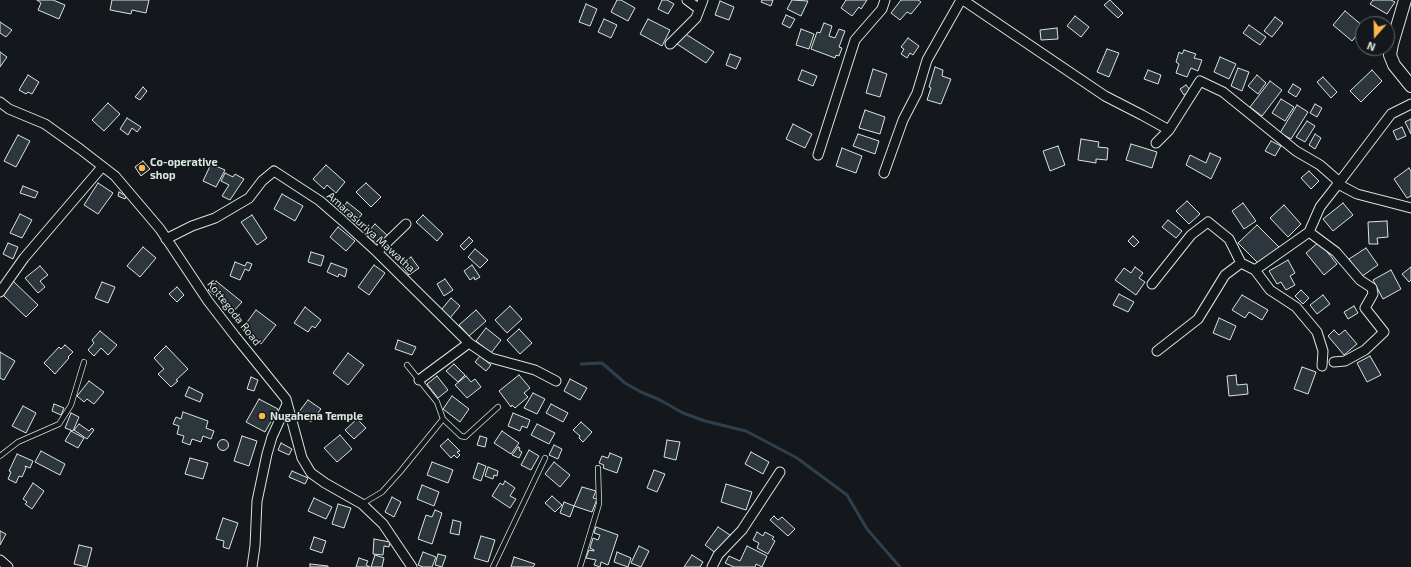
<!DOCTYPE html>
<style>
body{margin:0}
#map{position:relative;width:1411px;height:567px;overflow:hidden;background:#14181c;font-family:"Exo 2",sans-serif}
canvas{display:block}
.north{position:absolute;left:1355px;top:16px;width:40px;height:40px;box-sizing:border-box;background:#14181c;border:1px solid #626a69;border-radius:50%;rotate:200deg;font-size:11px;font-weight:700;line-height:16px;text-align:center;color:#d8e6dc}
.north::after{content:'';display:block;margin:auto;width:14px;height:18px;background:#ffb74d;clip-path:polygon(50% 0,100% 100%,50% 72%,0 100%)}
</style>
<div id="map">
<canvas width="1411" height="567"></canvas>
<div class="north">N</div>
</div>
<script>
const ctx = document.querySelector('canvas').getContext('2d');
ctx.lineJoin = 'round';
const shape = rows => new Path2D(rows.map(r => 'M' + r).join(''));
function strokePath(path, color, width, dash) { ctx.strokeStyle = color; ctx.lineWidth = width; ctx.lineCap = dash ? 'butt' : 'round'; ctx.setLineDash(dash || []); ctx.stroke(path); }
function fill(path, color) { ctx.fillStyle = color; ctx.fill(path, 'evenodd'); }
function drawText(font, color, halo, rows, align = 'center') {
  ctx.font = font + ' "Exo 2",sans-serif'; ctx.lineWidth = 3; ctx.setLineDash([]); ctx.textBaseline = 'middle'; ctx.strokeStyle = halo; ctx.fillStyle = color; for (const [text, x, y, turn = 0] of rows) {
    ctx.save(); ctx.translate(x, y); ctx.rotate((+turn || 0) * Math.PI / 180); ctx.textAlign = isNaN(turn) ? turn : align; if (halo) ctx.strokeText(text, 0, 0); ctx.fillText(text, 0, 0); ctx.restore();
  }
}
const stream = shape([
 [581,364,602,363,625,383,641,392,660,400,683,413,705,421,746,431,797,458,847,495,867,529,900,567]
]);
const building = shape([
 [37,0,53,0,65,5,59,19,38,10,41,3,37,0],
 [112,0,149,0,146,13,132,10,131,14,110,10,112,0],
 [617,0,621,0,635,8,628,21,611,12,617,0],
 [662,0,667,0,674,4,668,14,658,9,662,0],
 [762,0,773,0,771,6,761,2,762,0],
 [792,0,808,1,801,16,787,9,792,0],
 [846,0,867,0,861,9,859,7,852,16,841,8,846,0],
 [901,0,918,0,921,2,911,14,907,12,900,20,891,13,901,0],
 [1110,0,1123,13,1118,18,1104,5,1110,0],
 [1373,0,1391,0,1395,2,1387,14,1370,4,1373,0],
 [720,1,734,7,729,20,715,15,720,1],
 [586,4,597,9,590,26,579,22,586,4],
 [1345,11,1363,26,1363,28,1352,41,1333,25,1345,11],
 [786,15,795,19,790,28,782,24,786,15],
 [1075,16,1089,27,1081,37,1067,26,1075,16],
 [1275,17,1283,23,1272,37,1264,31,1275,17],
 [604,19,617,25,611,38,598,32,604,19],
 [648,19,670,30,662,46,640,34,648,19],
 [0,22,12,30,6,37,0,33,0,22],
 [824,23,832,26,829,36,835,38,839,29,845,31,839,47,842,48,839,56,836,55,835,58,811,49,817,32,820,33,824,23],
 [1249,25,1266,37,1260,45,1243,33,1249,25],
 [1057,28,1058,39,1041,40,1040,30,1057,28],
 [801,29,814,34,809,49,796,45,801,29],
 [684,33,714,52,706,63,677,44,684,33],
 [908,38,919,46,913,55,910,53,907,58,901,54,904,49,901,47,908,38],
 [1107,49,1119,53,1109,77,1097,72,1107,49],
 [1184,50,1196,54,1194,58,1202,60,1198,71,1191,68,1187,77,1176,73,1179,64,1176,62,1179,52,1182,54,1184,50],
 [0,52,7,57,0,67,0,52],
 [730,54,741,58,736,69,726,65,730,54],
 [1220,57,1236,64,1229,79,1214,72,1220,57],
 [935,67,943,70,942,76,951,79,941,104,927,100,931,88,929,87,935,67],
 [1238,68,1249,72,1242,91,1231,86,1238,68],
 [873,69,887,74,880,97,866,93,873,69],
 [802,70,817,76,813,86,798,80,802,70],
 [1148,70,1161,75,1158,84,1144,79,1148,70],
 [1372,70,1382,81,1361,102,1350,91,1372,70],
 [28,75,39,82,32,94,28,92,26,94,19,90,28,75],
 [1257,75,1266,83,1258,94,1248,86,1257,75],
 [1323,77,1337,92,1331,98,1317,82,1323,77],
 [1270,81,1282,90,1262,116,1250,107,1270,81],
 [1293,84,1301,89,1296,97,1288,92,1293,84],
 [1186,85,1191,91,1184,95,1180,89,1186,85],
 [143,87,147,91,140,100,135,97,143,87],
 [1281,99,1294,107,1285,121,1272,113,1281,99],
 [108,103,120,114,104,131,92,120,108,103],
 [1315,104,1322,108,1317,117,1310,113,1315,104],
 [1297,105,1308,112,1291,139,1280,133,1297,105],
 [865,110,885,117,880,134,859,128,865,110],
 [127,118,141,127,137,132,132,128,128,135,120,129,127,118],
 [1411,119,1411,134,1405,122,1411,119],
 [1307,121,1315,126,1305,142,1296,137,1307,121],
 [793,124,812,134,805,148,786,139,793,124],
 [1402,127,1406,136,1397,140,1393,131,1402,127],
 [858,134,879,141,875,154,853,146,858,134],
 [1315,134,1321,138,1315,149,1309,145,1315,134],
 [18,135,30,141,16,167,4,161,18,135],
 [1081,139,1099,142,1098,147,1108,148,1107,160,1096,159,1096,163,1078,160,1081,139],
 [1271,141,1281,146,1275,156,1265,151,1271,141],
 [1131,144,1157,152,1152,168,1126,160,1131,144],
 [1058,146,1065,165,1050,171,1043,151,1058,146],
 [842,148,862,156,856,173,836,166,842,148],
 [1210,153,1221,158,1211,179,1186,165,1190,155,1206,163,1210,153],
 [143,161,150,169,141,176,135,167,143,161],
 [211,164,225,170,216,187,203,181,211,164],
 [326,165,345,182,336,193,327,185,324,189,313,179,326,165],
 [1409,168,1411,171,1411,196,1407,198,1394,179,1409,168],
 [1309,171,1319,181,1311,189,1301,178,1309,171],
 [225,173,233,177,235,174,244,179,230,200,222,196,229,185,221,181,225,173],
 [98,183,113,193,98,214,84,205,98,183],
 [366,183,381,197,371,207,356,192,366,183],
 [23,186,38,192,35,198,20,193,23,186],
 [119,192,126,196,125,199,118,196,119,192],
 [282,194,303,206,295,221,274,209,282,194],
 [1187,201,1200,214,1189,224,1176,211,1187,201],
 [347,202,362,214,354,225,339,214,347,202],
 [1243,203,1256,221,1244,229,1232,211,1243,203],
 [1343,203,1353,215,1333,231,1323,219,1343,203],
 [1284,205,1301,224,1288,237,1270,218,1284,205],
 [20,214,32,220,22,238,10,233,20,214],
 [252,215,267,238,257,245,241,222,252,215],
 [423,215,443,234,437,241,416,222,423,215],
 [1168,220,1182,231,1176,238,1162,227,1168,220],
 [1387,221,1388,237,1377,238,1378,244,1369,244,1368,222,1387,221],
 [375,224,389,237,380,247,366,234,375,224],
 [1257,225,1279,247,1260,265,1238,243,1257,225],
 [338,227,355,241,346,251,330,237,338,227],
 [1133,236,1139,242,1134,247,1128,241,1133,236],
 [469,237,473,241,464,250,460,246,469,237],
 [1319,242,1337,264,1324,275,1306,253,1319,242],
 [8,243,18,247,13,259,3,254,8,243],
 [143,247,156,258,140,277,127,266,143,247],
 [1366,248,1378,265,1361,277,1349,259,1366,248],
 [475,249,488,260,480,268,468,257,475,249],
 [311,252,324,256,321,266,308,262,311,252],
 [411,257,419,268,409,275,401,265,411,257],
 [1288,260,1295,273,1290,276,1295,285,1286,290,1281,282,1277,284,1269,271,1288,260],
 [235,262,245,266,247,262,252,264,249,271,245,269,240,280,230,276,235,262],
 [331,263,347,269,345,277,339,274,338,277,327,272,331,263],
 [374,265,385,273,369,295,358,287,374,265],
 [472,265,480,277,475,280,474,277,470,280,464,271,472,265],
 [40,266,48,275,40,281,45,287,38,293,25,278,40,266],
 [1135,267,1143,273,1139,278,1145,282,1136,295,1115,280,1124,268,1131,273,1135,267],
 [1411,267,1411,280,1409,282,1402,274,1411,267],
 [1391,270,1401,289,1383,299,1373,280,1391,270],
 [445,279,453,290,444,296,437,284,445,279],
 [13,281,38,305,26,317,1,293,13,281],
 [216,281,242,302,232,313,222,305,224,303,208,290,216,281],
 [102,282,115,287,108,303,95,298,102,282],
 [177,287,184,295,177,302,169,294,177,287],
 [1301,290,1309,298,1303,304,1295,296,1301,290],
 [1119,294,1134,302,1128,312,1113,305,1119,294],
 [1242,295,1268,310,1262,320,1249,312,1245,318,1232,310,1242,295],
 [1323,295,1330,304,1317,314,1310,305,1323,295],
 [451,298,460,306,450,318,441,310,451,298],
 [510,306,522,319,507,333,495,320,510,306],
 [1354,306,1358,313,1348,319,1344,312,1354,306],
 [305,307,321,320,315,328,312,326,308,332,294,323,305,307],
 [256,310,276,325,261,344,242,329,256,310],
 [476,310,486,321,469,336,459,325,476,310],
 [1219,318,1236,326,1230,340,1213,333,1219,318],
 [486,328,501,340,491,353,476,341,486,328],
 [519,329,532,343,520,354,507,340,519,329],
 [1334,330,1339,335,1345,330,1357,344,1344,355,1328,336,1334,330],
 [100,331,117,345,108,355,101,348,94,356,88,350,94,343,92,340,100,331],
 [398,340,416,347,412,355,395,349,398,340],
 [65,345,73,352,68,357,69,358,55,374,44,363,59,347,61,349,65,345],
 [166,346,188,369,176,380,178,381,171,387,158,374,164,369,154,358,166,346],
 [0,352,15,361,4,380,0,378,0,352],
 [348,353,364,365,348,385,333,373,348,353],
 [480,356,491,365,486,371,475,362,480,356],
 [1370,356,1381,375,1367,382,1357,363,1370,356],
 [454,364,465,375,458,382,446,371,454,364],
 [1302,367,1316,372,1308,394,1294,389,1302,367],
 [519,375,530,388,524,393,528,397,515,408,512,405,511,407,499,391,519,375],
 [1236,375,1237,385,1247,384,1248,394,1229,396,1227,376,1236,375],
 [437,376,448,390,438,398,427,384,437,376],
 [466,376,471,382,475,379,481,387,467,398,455,385,466,376],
 [251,377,258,380,254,391,247,389,251,377],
 [570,379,587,388,580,400,564,391,570,379],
 [89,381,104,392,94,404,87,399,84,402,77,396,89,381],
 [189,387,203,394,200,402,185,396,189,387],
 [533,393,545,399,537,414,524,408,533,393],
 [452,396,469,409,460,422,443,409,452,396],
 [259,399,278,409,265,432,246,422,259,399],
 [308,400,321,409,311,422,298,413,308,400],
 [54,404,64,408,61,415,52,411,54,404],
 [551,404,568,413,563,422,546,413,551,404],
 [23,406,36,413,26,433,12,426,23,406],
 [183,412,208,421,206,428,214,431,211,439,203,436,201,442,192,439,190,445,182,442,184,436,177,434,179,426,173,424,176,417,181,419,183,412],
 [71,413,79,417,73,431,65,428,71,413],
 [513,413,530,420,527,428,522,426,520,431,508,426,513,413],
 [357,419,366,428,354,439,345,430,357,419],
 [581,422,592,432,583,442,579,438,580,436,573,430,581,422],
 [79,424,89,431,92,428,94,430,87,439,74,430,79,424],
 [537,424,555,433,549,444,531,435,537,424],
 [71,431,84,438,78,448,65,441,71,431],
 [502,431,519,443,511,454,494,443,502,431],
 [340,435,352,449,337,462,324,448,340,435],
 [242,436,257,441,249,466,234,461,242,436],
 [480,436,487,438,485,447,477,445,480,436],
 [448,439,460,451,457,452,460,455,457,458,454,455,451,458,440,446,448,439],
 '217.5 445a5.5 5.5 0 1 1 11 0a5.5 5.5 0 1 1-11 0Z',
 [667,440,680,442,676,460,664,457,667,440],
 [281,443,292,449,289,455,278,450,281,443],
 [554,445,562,449,558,459,549,455,554,445],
 [518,447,520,448,519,450,522,452,519,458,512,455,518,447],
 [529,450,539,456,531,470,521,465,529,450],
 [41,451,65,464,60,475,35,462,41,451],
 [751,452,769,462,763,474,745,464,751,452],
 [610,453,622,458,617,473,603,468,604,465,599,463,602,456,608,458,610,453],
 [17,454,33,461,30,468,25,466,26,468,22,477,19,476,16,483,8,479,11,472,9,471,17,454],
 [190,458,208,463,203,479,185,474,190,458],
 [432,462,453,470,448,483,427,475,432,462],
 [554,462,570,475,560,487,545,474,554,462],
 [478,463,486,466,481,481,473,478,478,463],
 [488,467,498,471,497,476,494,475,493,479,485,476,488,467],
 [654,470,665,474,657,492,647,488,654,470],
 [292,471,308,478,305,484,289,477,292,471],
 [505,481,515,488,510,496,516,499,510,508,492,496,500,483,503,485,505,481],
 [33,483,44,491,32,509,25,504,27,502,23,499,33,483],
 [726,484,752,492,746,510,721,502,726,484],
 [422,485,439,492,434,506,417,499,422,485],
 [582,487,596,491,593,498,597,499,592,512,574,506,582,487],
 [552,496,562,505,555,512,545,503,552,496],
 [392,497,401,502,394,517,385,512,392,497],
 [314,498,332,507,326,519,308,511,314,498],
 [564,502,574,506,570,517,560,513,564,502],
 [338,504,351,508,344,528,332,524,338,504],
 [435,510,442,513,432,544,418,539,426,515,432,517,435,510],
 [774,516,778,520,782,517,795,529,788,536,770,520,774,516],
 [223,518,238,523,229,549,223,547,224,541,216,539,223,518],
 [453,520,461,522,459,535,450,533,453,520],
 [596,527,618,535,608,565,601,562,600,567,594,565,596,560,586,558,589,550,594,551,594,550,590,548,593,538,598,540,600,535,594,533,596,527],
 [718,527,730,535,717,554,705,545,718,527],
 [0,531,6,534,0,545,0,531],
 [757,532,763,536,765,532,774,537,772,539,775,541,768,554,757,548,759,543,753,540,757,532],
 [481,536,495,540,488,562,474,558,481,536],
 [314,537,326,541,322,553,310,549,314,537],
 [374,539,390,542,389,547,384,546,383,555,373,554,374,539],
 [79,545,92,548,87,567,74,564,79,545],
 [639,546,649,551,641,567,631,563,639,546],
 [747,546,767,556,762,567,756,564,755,567,734,567,725,563,729,556,740,561,747,546],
 [423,552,436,557,432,567,423,567,418,565,423,552],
 [617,552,631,558,628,567,614,562,617,552],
 [438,554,446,556,442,567,435,565,438,554],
 [375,555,384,558,382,567,371,567,375,555],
 [692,555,703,562,700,567,684,567,692,555],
 [514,557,535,564,533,567,511,567,514,557],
 [359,558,368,561,366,565,370,567,356,567,359,558],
 [310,564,328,566,328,567,310,567,310,564]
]);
const service = shape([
 [443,419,461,436,465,437,498,407],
 [0,456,18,442,59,424,71,405,84,362],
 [362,504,382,492,400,472,443,419,437,402,407,365],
 [493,567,545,458],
 [580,567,599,504,598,468]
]);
const minor = shape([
 [687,0,699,9],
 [963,0,1105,96,1142,115,1169,130],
 [670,44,696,18,703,0],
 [0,102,9,109,45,124,80,149,115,176,160,229,208,301,235,336,286,399,302,458,311,473,325,483,362,504,383,524,412,567],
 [1411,104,1391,114,1338,184,1357,194,1411,208],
 [1156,143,1169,130,1200,81,1223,92,1296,151,1320,165,1336,179,1338,184,1320,207,1309,232,1336,252,1360,280,1372,288,1373,294,1365,308,1384,332,1365,350,1345,361,1334,362],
 [818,155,855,40,882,9,885,0],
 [884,173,903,120,917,93,927,60,961,0],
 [166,239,192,226,215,218,249,198,262,181,274,171,320,201,343,221,377,252,469,343,491,358,535,370,556,381],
 [377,252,406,224],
 [1255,270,1270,290,1296,307,1317,332,1323,351,1322,366],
 [1152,284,1191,235,1208,222,1229,239,1241,263],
 [0,292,24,258,102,167],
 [1157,351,1198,319,1225,275,1241,263,1255,270,1309,232],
 [419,380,469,343],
 [0,560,8,567],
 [252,567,255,546,257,501,267,454,272,437,287,404],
 [712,567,718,555,742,530,780,472]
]);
const tertiary = shape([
 [1405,0,1392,44,1390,55,1394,65,1411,86]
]);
const markers = [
 [142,168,4,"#ffb74d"],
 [262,416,4,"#ffb74d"]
];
const poiNames = [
 ["Co-operative",150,162],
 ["shop",150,175],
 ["Nugahena Temple",270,416]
];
const streetNames = [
 ["Amarasuriya Mawatha",371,232,42],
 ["Kottegoda Road",234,313,52]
];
strokePath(stream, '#2f3f4d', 3);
fill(building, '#2c363c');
strokePath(building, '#d8e6dc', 1);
strokePath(service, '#d8e6dc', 6);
strokePath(minor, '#d8e6dc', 11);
strokePath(tertiary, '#d8e6dc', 14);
strokePath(service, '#14181c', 4.5);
strokePath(minor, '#14181c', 9);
strokePath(tertiary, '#14181c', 12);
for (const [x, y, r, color] of markers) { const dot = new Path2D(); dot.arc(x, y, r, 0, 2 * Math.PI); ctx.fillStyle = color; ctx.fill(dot); strokePath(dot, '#14181c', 1.5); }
drawText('bold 11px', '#d8e6dc', '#14181c', poiNames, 'left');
drawText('11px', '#d8e6dc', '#14181c', streetNames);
</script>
